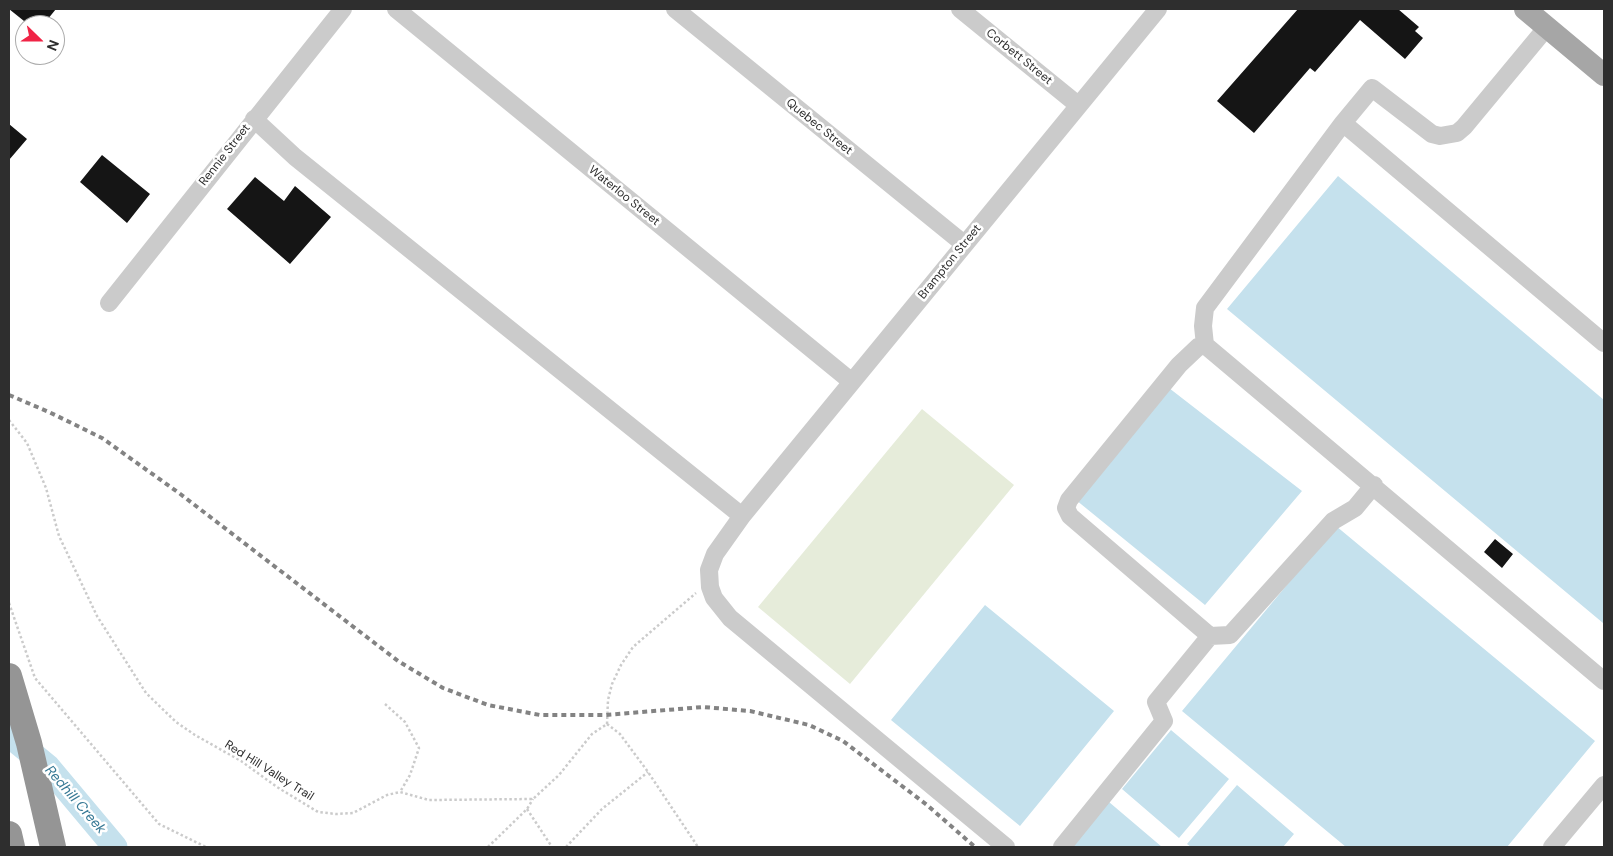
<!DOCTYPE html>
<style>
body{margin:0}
#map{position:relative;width:1613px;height:856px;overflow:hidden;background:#fff;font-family:"DM Sans",sans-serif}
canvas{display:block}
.frame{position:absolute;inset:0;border:10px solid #2e2e2e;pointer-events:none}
.north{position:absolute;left:15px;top:15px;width:50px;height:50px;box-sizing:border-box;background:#fff;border:1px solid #ababab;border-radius:50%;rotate:112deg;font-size:14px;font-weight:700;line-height:20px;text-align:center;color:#2e2e2e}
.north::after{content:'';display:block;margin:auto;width:18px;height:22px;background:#f02446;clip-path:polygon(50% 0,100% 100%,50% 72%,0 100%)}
</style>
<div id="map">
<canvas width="1613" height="856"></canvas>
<div class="frame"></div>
<div class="north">N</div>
</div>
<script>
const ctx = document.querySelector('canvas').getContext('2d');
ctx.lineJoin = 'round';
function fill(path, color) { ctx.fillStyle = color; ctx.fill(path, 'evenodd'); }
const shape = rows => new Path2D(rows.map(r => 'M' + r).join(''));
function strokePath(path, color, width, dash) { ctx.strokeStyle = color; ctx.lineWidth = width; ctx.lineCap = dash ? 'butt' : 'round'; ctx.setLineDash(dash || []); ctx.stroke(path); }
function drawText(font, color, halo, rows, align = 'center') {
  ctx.font = font + ' "DM Sans",sans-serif'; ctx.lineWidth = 5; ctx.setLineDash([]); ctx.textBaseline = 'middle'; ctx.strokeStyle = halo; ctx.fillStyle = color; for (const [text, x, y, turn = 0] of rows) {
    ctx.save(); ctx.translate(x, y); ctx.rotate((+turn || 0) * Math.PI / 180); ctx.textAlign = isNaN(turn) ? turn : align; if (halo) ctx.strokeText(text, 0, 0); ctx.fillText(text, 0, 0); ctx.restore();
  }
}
const green = shape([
 [922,409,1014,485,850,684,758,607]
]);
const water = shape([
 [1338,176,1604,400,1603,623,1227,309],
 [1169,388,1302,491,1205,605,1076,500],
 [1336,526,1595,741,1507,847,1346,847,1182,711],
 [985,605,1114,711,1020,826,891,720],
 [1171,730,1229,779,1179,838,1122,789],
 [1237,785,1294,834,1283,847,1191,847,1187,844],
 [1109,802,1162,847,1071,847]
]);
const river = shape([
 [9,735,48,767,115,847]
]);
const building = shape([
 [9,9,56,9,43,25,29,25],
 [1298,9,1398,9,1419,27,1415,31,1423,38,1405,59,1360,20,1315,72,1310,68,1254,133,1217,101],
 [9,124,27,139,9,160],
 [102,155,150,194,127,223,80,182],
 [255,177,284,201,295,186,331,217,290,264,227,209],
 [1495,539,1513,554,1502,568,1484,552]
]);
const path = shape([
 [9,420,27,443,46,488,59,536,97,616,146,693,176,722,195,735,241,761,277,787,318,812,336,814,353,813,387,795,400,792,429,800,533,799,559,775,592,734,607,724],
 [9,603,35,678,159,824,206,847],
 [385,704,405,722,419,748,410,775,400,792],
 [607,724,608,700,612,684,621,665,633,647,696,593],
 [607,724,620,734,648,772,698,847],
 [527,809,552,847],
 [488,847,527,809,533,799],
 [566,847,602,809,648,772]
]);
const minor = shape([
 [396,9,852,382],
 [675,9,964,244],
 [960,9,1078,105],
 [254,119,295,157,742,516],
 [1343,123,1372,88,1432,134,1440,136,1457,133,1464,127,1547,27],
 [109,303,343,9],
 [1604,343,1343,123,1205,308,1203,326,1205,345,1604,681],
 [1205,345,1198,347,1179,365,1069,500,1066,508,1070,516,1210,636,1230,635,1333,521,1355,508,1374,485],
 [1006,847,730,618,714,598,710,587,709,570,715,554,742,516,1158,9],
 [1062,847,1164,721,1156,702,1210,636],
 [1552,847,1604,785]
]);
const major = shape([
 [1525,9,1604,75]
]);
const highway = shape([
 [9,676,29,743,53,847],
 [9,834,12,847]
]);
const rail = shape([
 [9,395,49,412,102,438,179,493,398,661,443,688,488,705,540,715,606,715,703,707,750,711,809,725,843,741,927,805,975,847]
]);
const streetNames = [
 ["Corbett Street",1019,57,39],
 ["Quebec Street",819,127,39],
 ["Rennie Street",225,155,-52],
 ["Waterloo Street",624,196,39],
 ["Brampton Street",950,262,-51],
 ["Red Hill Valley Trail",269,771,32]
];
const waterNames = [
 ["Redhill Creek",75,800,49]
];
fill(green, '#e6ecda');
fill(water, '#c5e1ed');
strokePath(river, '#c5e1ed', 25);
fill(building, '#151515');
strokePath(path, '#cbcbcb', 2.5, [2.5, 2.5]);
strokePath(minor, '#cbcbcb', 18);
strokePath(major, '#a6a6a6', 22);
strokePath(highway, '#959595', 26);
strokePath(rail, '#838383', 4, [5, 4]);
drawText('12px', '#2e2e2e', '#fff', streetNames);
drawText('italic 14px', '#377995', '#fff', waterNames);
</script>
